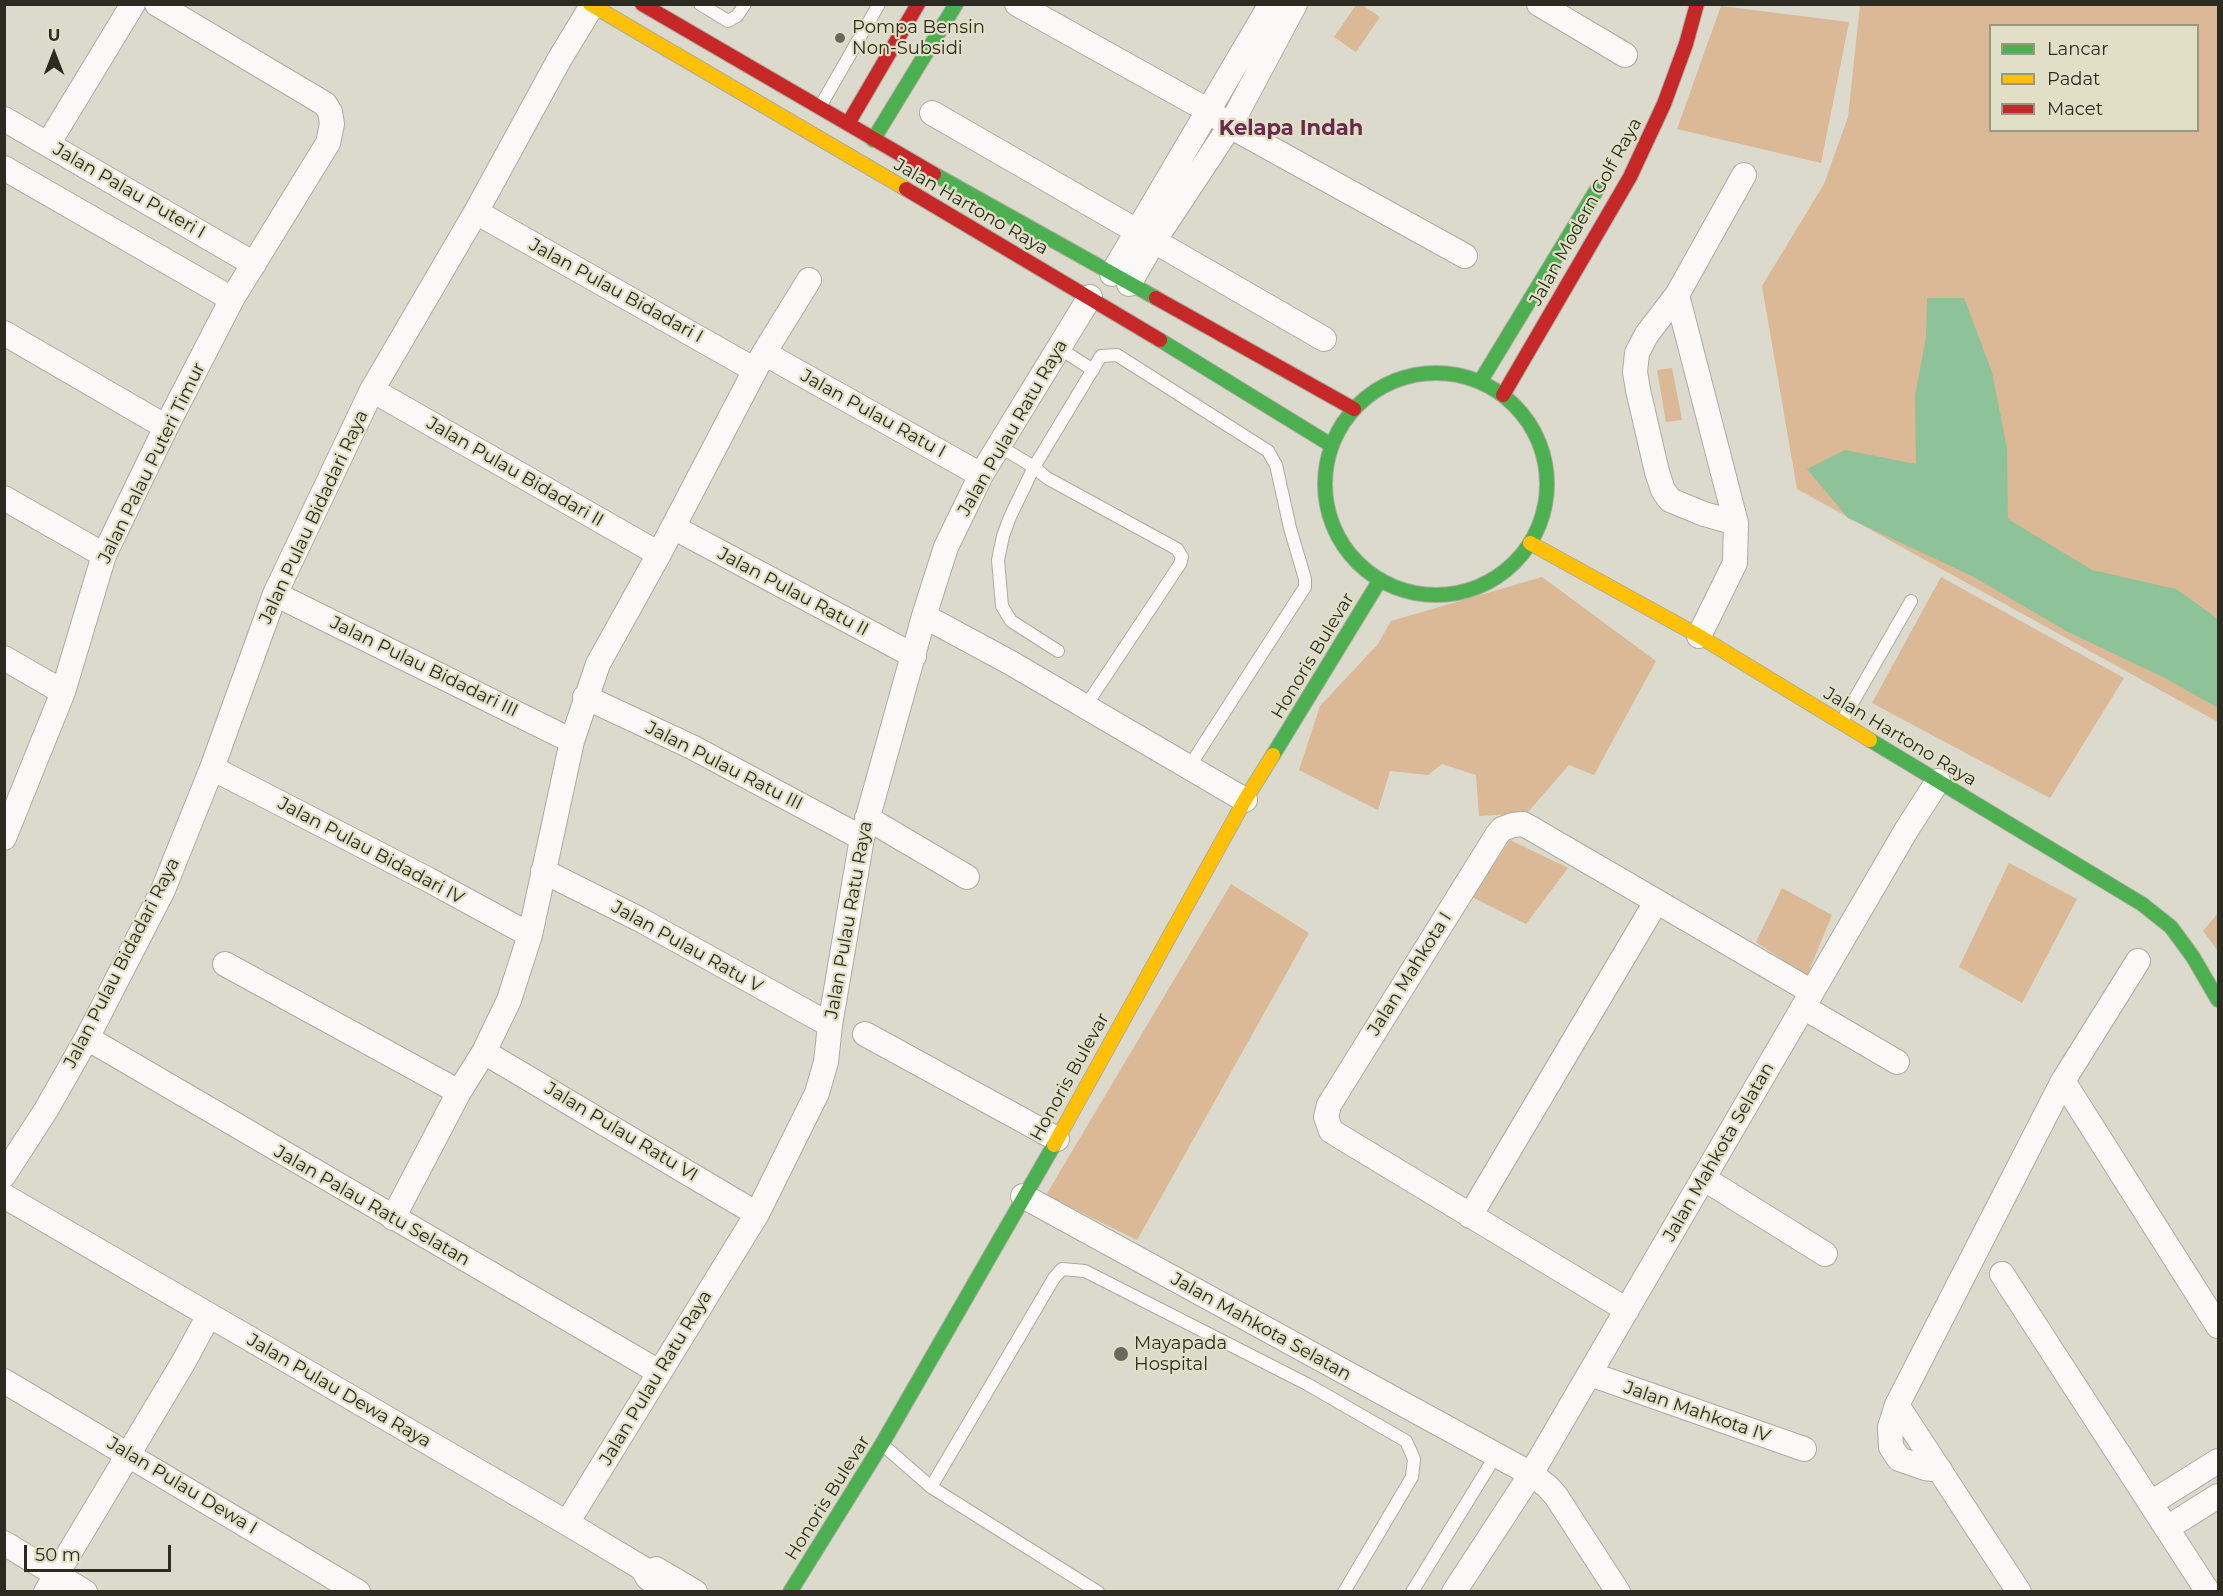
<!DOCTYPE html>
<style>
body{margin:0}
#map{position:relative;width:2223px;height:1596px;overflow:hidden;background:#dbdacc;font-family:Montserrat,sans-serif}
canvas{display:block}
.frame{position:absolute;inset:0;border:6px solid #2b2b21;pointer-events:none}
.legend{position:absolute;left:1989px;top:24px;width:210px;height:108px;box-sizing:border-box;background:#e1e0c6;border:2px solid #989884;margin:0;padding:8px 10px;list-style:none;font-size:18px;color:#2b2b21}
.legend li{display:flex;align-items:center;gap:12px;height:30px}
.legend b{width:30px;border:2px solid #989884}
.north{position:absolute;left:24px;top:24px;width:60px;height:60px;-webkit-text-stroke:4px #e1e0c6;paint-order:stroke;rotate:0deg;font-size:16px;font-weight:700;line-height:24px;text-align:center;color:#2b2b21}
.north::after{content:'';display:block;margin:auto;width:21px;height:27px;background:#2b2b21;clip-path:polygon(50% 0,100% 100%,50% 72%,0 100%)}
.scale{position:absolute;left:24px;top:1545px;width:147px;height:27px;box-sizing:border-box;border:3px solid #2b2b21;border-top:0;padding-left:8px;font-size:18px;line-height:21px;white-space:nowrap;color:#2b2b21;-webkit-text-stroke:4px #e1e0c6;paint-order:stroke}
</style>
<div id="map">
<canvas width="2223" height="1596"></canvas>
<div class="frame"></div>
<ul class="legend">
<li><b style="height:8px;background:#4caf50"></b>Lancar</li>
<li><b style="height:8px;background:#ffc107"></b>Padat</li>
<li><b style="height:8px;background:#c62828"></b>Macet</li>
</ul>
<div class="north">U</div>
<div class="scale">50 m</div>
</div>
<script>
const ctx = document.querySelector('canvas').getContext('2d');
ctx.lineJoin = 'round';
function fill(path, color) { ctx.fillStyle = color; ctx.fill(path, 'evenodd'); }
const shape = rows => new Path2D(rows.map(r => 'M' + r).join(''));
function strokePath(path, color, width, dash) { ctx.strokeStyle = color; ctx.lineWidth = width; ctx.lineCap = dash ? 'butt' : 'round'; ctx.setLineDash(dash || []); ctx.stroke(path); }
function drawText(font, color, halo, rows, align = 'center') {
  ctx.font = font + ' Montserrat,sans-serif'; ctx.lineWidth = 4.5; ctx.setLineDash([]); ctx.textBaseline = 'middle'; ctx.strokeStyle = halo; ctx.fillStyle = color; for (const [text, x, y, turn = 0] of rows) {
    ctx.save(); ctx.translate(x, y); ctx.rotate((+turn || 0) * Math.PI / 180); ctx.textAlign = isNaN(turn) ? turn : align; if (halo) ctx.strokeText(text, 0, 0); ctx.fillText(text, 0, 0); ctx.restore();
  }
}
const green = shape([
 [1356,5,1362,5,1380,17,1356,52,1334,37],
 [1860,5,2218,5,2218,722,1797,489,1762,286,1824,184,1848,117],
 [1990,26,2198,26,2198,130,1990,130],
 [1721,6,1849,22,1821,163,1677,129],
 [1672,368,1682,420,1666,422,1657,370],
 [1542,577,1656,661,1594,775,1569,765,1527,813,1479,816,1476,775,1442,764,1428,775,1390,771,1378,810,1299,770,1320,706,1378,644,1391,621],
 [1941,577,2124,678,2050,798,1872,703],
 [1510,840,1568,868,1526,924,1472,897],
 [2009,863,2077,899,2022,1003,1959,967],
 [1231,884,1309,933,1137,1240,1046,1195],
 [1782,888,1832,915,1807,976,1756,942],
 [2218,913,2218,951,2203,931]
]);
const water = shape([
 [1927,298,1964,298,1992,372,2007,448,2008,519,2092,570,2176,589,2218,619,2218,708,2165,678,2068,632,1972,576,1848,518,1807,469,1845,450,1916,464,1915,396,1926,337]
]);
const lane = shape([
 [700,4,728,21,737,16,745,4],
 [821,105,879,4],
 [1059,348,1093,370],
 [999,446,1034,467,1047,478,1177,549,1182,557,1180,564,1085,707],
 [1058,651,1011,621,1002,606,998,560,1003,536,1010,517,1034,467,1101,356,1117,355,1268,451,1276,465,1290,528,1305,579,1305,587,1189,767],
 [1842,721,1911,601],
 [883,1445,931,1487,1098,1592],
 [931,1487,1054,1278,1062,1269,1085,1271,1307,1384,1406,1441,1414,1459,1412,1477,1344,1592],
 [1412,1592,1496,1455]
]);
const street = shape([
 [1017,4,1209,111,1230,126,1465,256],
 [1539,4,1625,55],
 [932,113,1324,339],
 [4,119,254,264],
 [48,144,133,4],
 [4,168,232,299],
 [476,212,755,370],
 [1112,274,1271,4],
 [1129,284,1154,241,1230,126,1295,4],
 [1677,295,1647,334,1637,353,1635,372,1638,390,1657,472,1663,490,1670,500,1704,514,1736,523],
 [4,333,166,427],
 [764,353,981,475],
 [372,390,659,554],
 [4,498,104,555],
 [673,527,914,656],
 [275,594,572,741],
 [924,616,1011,663,1245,800],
 [1699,636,1735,563,1736,523,1677,295,1744,175],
 [4,658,63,692],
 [585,697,692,747,862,838],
 [212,768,429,880,530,935],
 [867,818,967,877],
 [4,838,63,692,104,555,166,427,232,299,328,143,332,124,330,112,325,104,157,4],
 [543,871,639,919,830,1025],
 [225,964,459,1092,393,1218],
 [1803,1007,1897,1062],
 [865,1034,1057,1139],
 [87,1038,659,1372],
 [484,1052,757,1214],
 [2063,1081,2218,1326],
 [459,1092,484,1052,509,1000,530,935,572,741,598,664,659,554,764,353,809,280],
 [4,1175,46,1110,87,1038,163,890,212,768,275,594,372,390,476,212,559,60,593,4],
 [1703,1178,1825,1254],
 [4,1196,567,1523,642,1568,648,1578,668,1592],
 [1023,1196,1531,1474,1547,1486,1556,1496,1618,1592],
 [1470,1216,1656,902],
 [2002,1274,2208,1592],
 [1627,1310,1331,1131,1326,1117,1329,1105,1497,835,1502,829,1513,825,1523,824,1534,830,1812,992],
 [1590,1374,1804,1449],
 [4,1381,358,1592],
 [1897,1405,2019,1592],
 [1940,1470,1925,1468,1899,1459,1891,1447,1890,1427,1897,1405,2063,1081,2138,961],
 [2151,1503,2218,1461],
 [567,1523,757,1214,817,1093,826,1062,830,1025,862,838,924,616,946,547,981,475,1090,297],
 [2167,1528,2218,1496],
 [4,1543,85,1592],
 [656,1569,695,1592],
 [46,1592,183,1363,209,1315],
 [1454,1592,1531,1474,1907,829,1938,781]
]);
const fast = shape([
 [873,140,956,4],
 [934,174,1156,298],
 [1160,340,1331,445],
 '1325 484a111 111 0 1 1 222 0a111 111 0 1 1-222 0Z',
 [1480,382,1599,186],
 [1870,740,2142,904,2171,927,2193,957,2218,1000],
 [1273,755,1380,580],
 [790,1592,882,1444,1054,1145]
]);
const slow = shape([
 [590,4,906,189],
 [1530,543,1699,636,1870,740],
 [1054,1145,1245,800,1273,755]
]);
const jam = shape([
 [642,4,934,174],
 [849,122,918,4],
 [906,189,1160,340],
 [1156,298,1354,409],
 [1503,395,1630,177,1664,104,1686,44,1697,4]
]);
const markers = [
 [840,38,6,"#69685d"],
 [1121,1354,8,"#69685d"]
];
const poiNames = [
 ["Pompa Bensin",852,28],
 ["Non-Subsidi",852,49],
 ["Mayapada",1134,1344],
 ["Hospital",1134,1365]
];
const streetNames = [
 ["Jalan Palau Puteri I",129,191,30],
 ["Jalan Hartono Raya",971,207,30],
 ["Jalan Modern Golf Raya",1586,212,-61],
 ["Jalan Pulau Bidadari I",616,291,29],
 ["Jalan Pulau Ratu I",873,414,29],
 ["Jalan Pulau Ratu Raya",1013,428,-60],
 ["Jalan Palau Puteri Timur",152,463,-64],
 ["Jalan Pulau Bidadari II",515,472,30],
 ["Jalan Pulau Bidadari Raya",314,517,-65],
 ["Jalan Pulau Ratu II",793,592,28],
 ["Honoris Bulevar",1313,656,-59],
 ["Jalan Pulau Bidadari III",424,667,26],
 ["Jalan Hartono Raya",1900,737,31],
 ["Jalan Pulau Ratu III",724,766,27],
 ["Jalan Pulau Bidadari IV",371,851,28],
 ["Jalan Pulau Ratu Raya",849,920,-80],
 ["Jalan Pulau Ratu V",687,947,29],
 ["Jalan Pulau Bidadari Raya",122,963,-63],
 ["Jalan Mahkota I",1410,974,-58],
 ["Honoris Bulevar",1070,1077,-61],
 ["Jalan Pulau Ratu VI",621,1132,31],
 ["Jalan Mahkota Selatan",1719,1152,-60],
 ["Jalan Palau Ratu Selatan",372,1206,30],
 ["Jalan Mahkota Selatan",1261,1327,29],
 ["Jalan Pulau Ratu Raya",656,1378,-59],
 ["Jalan Pulau Dewa Raya",339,1391,30],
 ["Jalan Mahkota IV",1697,1412,19],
 ["Jalan Pulau Dewa I",182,1486,31],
 ["Honoris Bulevar",828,1498,-58]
];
const quarterNames = [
 ["Kelapa Indah",1291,129]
];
fill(green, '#dbb896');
fill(water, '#8ec399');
strokePath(lane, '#acaba0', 14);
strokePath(street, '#acaba0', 26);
strokePath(fast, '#acaba0', 16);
strokePath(slow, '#acaba0', 16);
strokePath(jam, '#acaba0', 16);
strokePath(lane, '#faf9f7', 12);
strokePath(street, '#faf9f7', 24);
strokePath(fast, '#4caf50', 14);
strokePath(slow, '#ffc107', 14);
strokePath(jam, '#c62828', 14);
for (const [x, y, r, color] of markers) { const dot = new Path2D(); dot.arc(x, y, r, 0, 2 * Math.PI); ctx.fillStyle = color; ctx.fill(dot); strokePath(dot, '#e1e0c6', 2); }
drawText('18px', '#2b2b21', '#e1e0c6', poiNames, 'left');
drawText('18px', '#2b2b21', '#e1e0c6', streetNames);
drawText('bold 21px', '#692a4d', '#e1e0c6', quarterNames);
</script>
